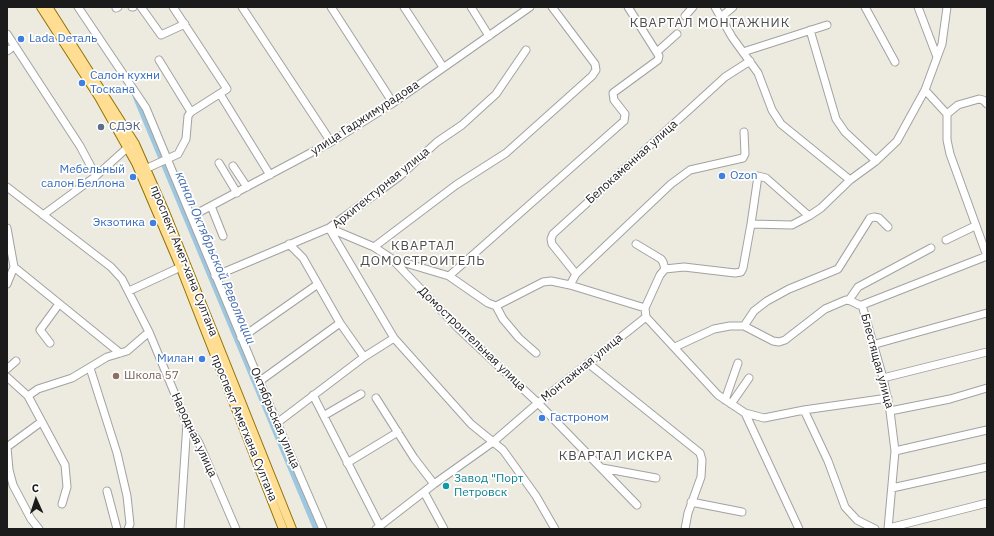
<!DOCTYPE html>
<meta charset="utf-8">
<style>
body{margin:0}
#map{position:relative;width:994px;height:536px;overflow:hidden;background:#edeae0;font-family:"IBM Plex Sans",sans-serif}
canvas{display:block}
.frame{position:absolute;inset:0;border:8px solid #1b1b1b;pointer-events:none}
.north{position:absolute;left:16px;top:480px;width:40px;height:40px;-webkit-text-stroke:3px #fff;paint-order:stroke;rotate:357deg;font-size:11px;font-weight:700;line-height:16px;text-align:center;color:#1b1b1b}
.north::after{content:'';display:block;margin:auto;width:14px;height:18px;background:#1b1b1b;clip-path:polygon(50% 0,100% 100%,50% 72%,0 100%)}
</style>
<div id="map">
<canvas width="994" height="536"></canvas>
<div class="frame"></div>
<div class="north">С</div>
</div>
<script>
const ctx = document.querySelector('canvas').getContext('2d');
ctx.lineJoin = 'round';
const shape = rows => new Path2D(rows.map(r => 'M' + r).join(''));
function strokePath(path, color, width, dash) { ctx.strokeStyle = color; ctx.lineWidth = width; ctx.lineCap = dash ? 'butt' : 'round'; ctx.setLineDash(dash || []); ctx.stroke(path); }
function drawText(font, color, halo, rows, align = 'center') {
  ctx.font = font + ' "IBM Plex Sans",sans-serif'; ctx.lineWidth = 3.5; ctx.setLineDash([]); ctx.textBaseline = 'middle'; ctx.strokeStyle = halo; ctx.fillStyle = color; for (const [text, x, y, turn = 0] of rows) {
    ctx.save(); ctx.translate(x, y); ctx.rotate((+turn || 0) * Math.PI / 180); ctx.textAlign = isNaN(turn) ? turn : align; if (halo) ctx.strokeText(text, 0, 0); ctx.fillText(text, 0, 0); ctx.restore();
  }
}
const canal = shape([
 [136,98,316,529]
]);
const minor = shape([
 [78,7,146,108,277,423,323,529],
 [132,7,133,7],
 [141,7,161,35,185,24],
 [242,7,331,142],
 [331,7,393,103],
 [404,7,443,67],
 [471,7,489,36],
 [715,7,732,37,758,73,772,110,781,124,850,180],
 [865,7,895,62],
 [918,7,937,57],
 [116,8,118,7],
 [685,16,693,7],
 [721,17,733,7],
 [810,30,836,119,845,132,876,161],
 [7,34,80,146,96,176],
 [526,50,496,94,462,125,437,142,400,176,329,228,394,338,471,424,503,450,536,496,555,529],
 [7,51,10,49],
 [658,51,677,34],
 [743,52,827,25],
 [159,60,191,112],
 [925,90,947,114],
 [220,94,270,175],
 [947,114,947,140,950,154,987,256],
 [947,114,958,105,979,99,983,100,987,104],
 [219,163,237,193],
 [233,166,247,187],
 [141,171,178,154,186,139,188,116,191,112,227,89,173,7],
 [7,187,111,267,122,279,149,332,187,423,199,443,236,529],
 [211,206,223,236],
 [43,215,96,176,127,148,135,144],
 [192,216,331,142,393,103,530,7],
 [751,224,758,176,766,178,809,216],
 [7,228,14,267,7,284],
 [946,240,975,226],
 [289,244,303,258,340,323,364,357],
 [636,244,661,259,663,262,665,269],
 [374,247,456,185,506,153,592,76,596,70,595,64,552,7],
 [392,259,459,329,538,403,637,505],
 [14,267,120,353],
 [576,274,552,244,551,239,553,234,725,77,750,61],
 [215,276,329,228,374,247,392,259,449,276,488,303,496,306,543,282,551,281,570,285,645,308],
 [449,276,624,121,625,114,614,100,613,93,658,60,659,56,628,7],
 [570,285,576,274,671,184,690,170,743,158,745,154,744,132],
 [129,291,185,265],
 [849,300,858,287,931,248],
 [862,305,987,256],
 [496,306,503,319,519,338,536,353],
 [646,317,718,395,745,413,764,418,804,410,828,461,845,507,857,520,875,529],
 [744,326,754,311,767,301,789,289,838,269,870,218,874,217,879,218,888,227],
 [241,338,318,284],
 [50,343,40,330,59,304],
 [872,345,987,313],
 [675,347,714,329,730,326,744,326,773,341,779,342,785,340,825,309,846,300,851,301,859,305,862,305,883,378,890,411,895,451,888,529],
 [589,364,700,453,702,460,701,477,688,513,685,529],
 [90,368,117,453,127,496,130,524,128,529],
 [7,369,16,361],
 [7,377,28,396,65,465,67,487,62,504],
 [883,378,987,352],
 [260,381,340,323],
 [313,395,380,526],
 [28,396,38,389,72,378,107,357,127,351,149,332],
 [376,398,414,458,434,484],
 [725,400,738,363],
 [731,404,749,378],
 [804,410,888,398],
 [890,411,950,399,987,388],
 [745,413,799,529],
 [325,415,361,394],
 [277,423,364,357,394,338],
 [895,451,987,430],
 [347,463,398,432],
 [602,468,656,478],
 [892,488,987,467],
 [107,491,117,529],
 [424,492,444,529],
 [691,502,742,512],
 [889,528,987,503],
 [39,529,31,519,13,485,9,470,7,447,41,422],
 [180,529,187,423],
 [376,529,434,484,493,442,538,403,646,317,645,308,660,275,665,269,684,267,735,273,741,272,743,268,751,224,792,225,809,216,821,208,850,180,876,161,897,141,925,90,942,44,947,7]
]);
const major = shape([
 [41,7,99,97,136,163,182,271,283,529],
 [48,7,135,144,165,212,292,529]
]);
const markers = [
 [21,39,4,"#3f7fe0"],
 [82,83,4,"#3f7fe0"],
 [101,127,4,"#5c6f8a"],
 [722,176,4,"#3f7fe0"],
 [133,177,4,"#3f7fe0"],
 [153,223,4,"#3f7fe0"],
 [202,359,4,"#3f7fe0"],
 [116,376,4,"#8d6e63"],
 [542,418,4,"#3f7fe0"],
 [446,486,4,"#0f9aa8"]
];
const shopNames = [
 ["Lada Dеталь",29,39],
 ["Салон кухни",90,76],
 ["Тоскана",90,90],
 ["Мебельный",125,170,"right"],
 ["салон Беллона",125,184,"right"],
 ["Ozon",730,176],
 ["Экзотика",145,223,"right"],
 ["Милан",194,359,"right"],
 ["Гастроном",550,418]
];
const streetNames = [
 ["улица Гаджимурадова",365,118,-33],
 ["Белокаменная улица",632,162,-42],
 ["Архитектурная улица",381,188,-39],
 ["проспект Амет-хана Султана",184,261,68],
 ["Домостроительная улица",472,339,44],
 ["Блестящая улица",877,361,75],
 ["Монтажная улица",582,368,-39],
 ["Октябрьская улица",275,418,67],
 ["проспект Аметхана Султана",244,428,68],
 ["Народная улица",194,435,65]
];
const serviceNames = [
 ["СДЭК",109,127]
];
const educationNames = [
 ["Школа 57",124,376]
];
const cultureNames = [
 ["Завод \"Порт",454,479],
 ["Петровск",454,493]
];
const neighbourhoodNames = [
 ["КВАРТАЛ МОНТАЖНИК",710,23],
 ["КВАРТАЛ",423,246],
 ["ДОМОСТРОИТЕЛЬ",423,261],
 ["КВАРТАЛ ИСКРА",616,456]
];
const waterNames = [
 ["канал Октябрьской Революции",215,258,67]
];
strokePath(canal, '#9dc7de', 5.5);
strokePath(minor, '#a2a2a2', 9);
strokePath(major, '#927300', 10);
strokePath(minor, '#fff', 7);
strokePath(major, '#ffdd93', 8);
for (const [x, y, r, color] of markers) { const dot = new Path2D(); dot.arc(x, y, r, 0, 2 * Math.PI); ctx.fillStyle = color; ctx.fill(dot); strokePath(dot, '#fff', 1.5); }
drawText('12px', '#366cbe', '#fff', shopNames, 'left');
drawText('12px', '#1b1b1b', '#fff', streetNames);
drawText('12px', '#4e5e75', '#fff', serviceNames, 'left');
drawText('12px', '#785e54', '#fff', educationNames, 'left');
drawText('12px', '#0d838f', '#fff', cultureNames, 'left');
ctx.letterSpacing = '1px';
drawText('13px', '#4e4e4e', '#fff', neighbourhoodNames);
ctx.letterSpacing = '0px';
drawText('italic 13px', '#446cae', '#fff', waterNames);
</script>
